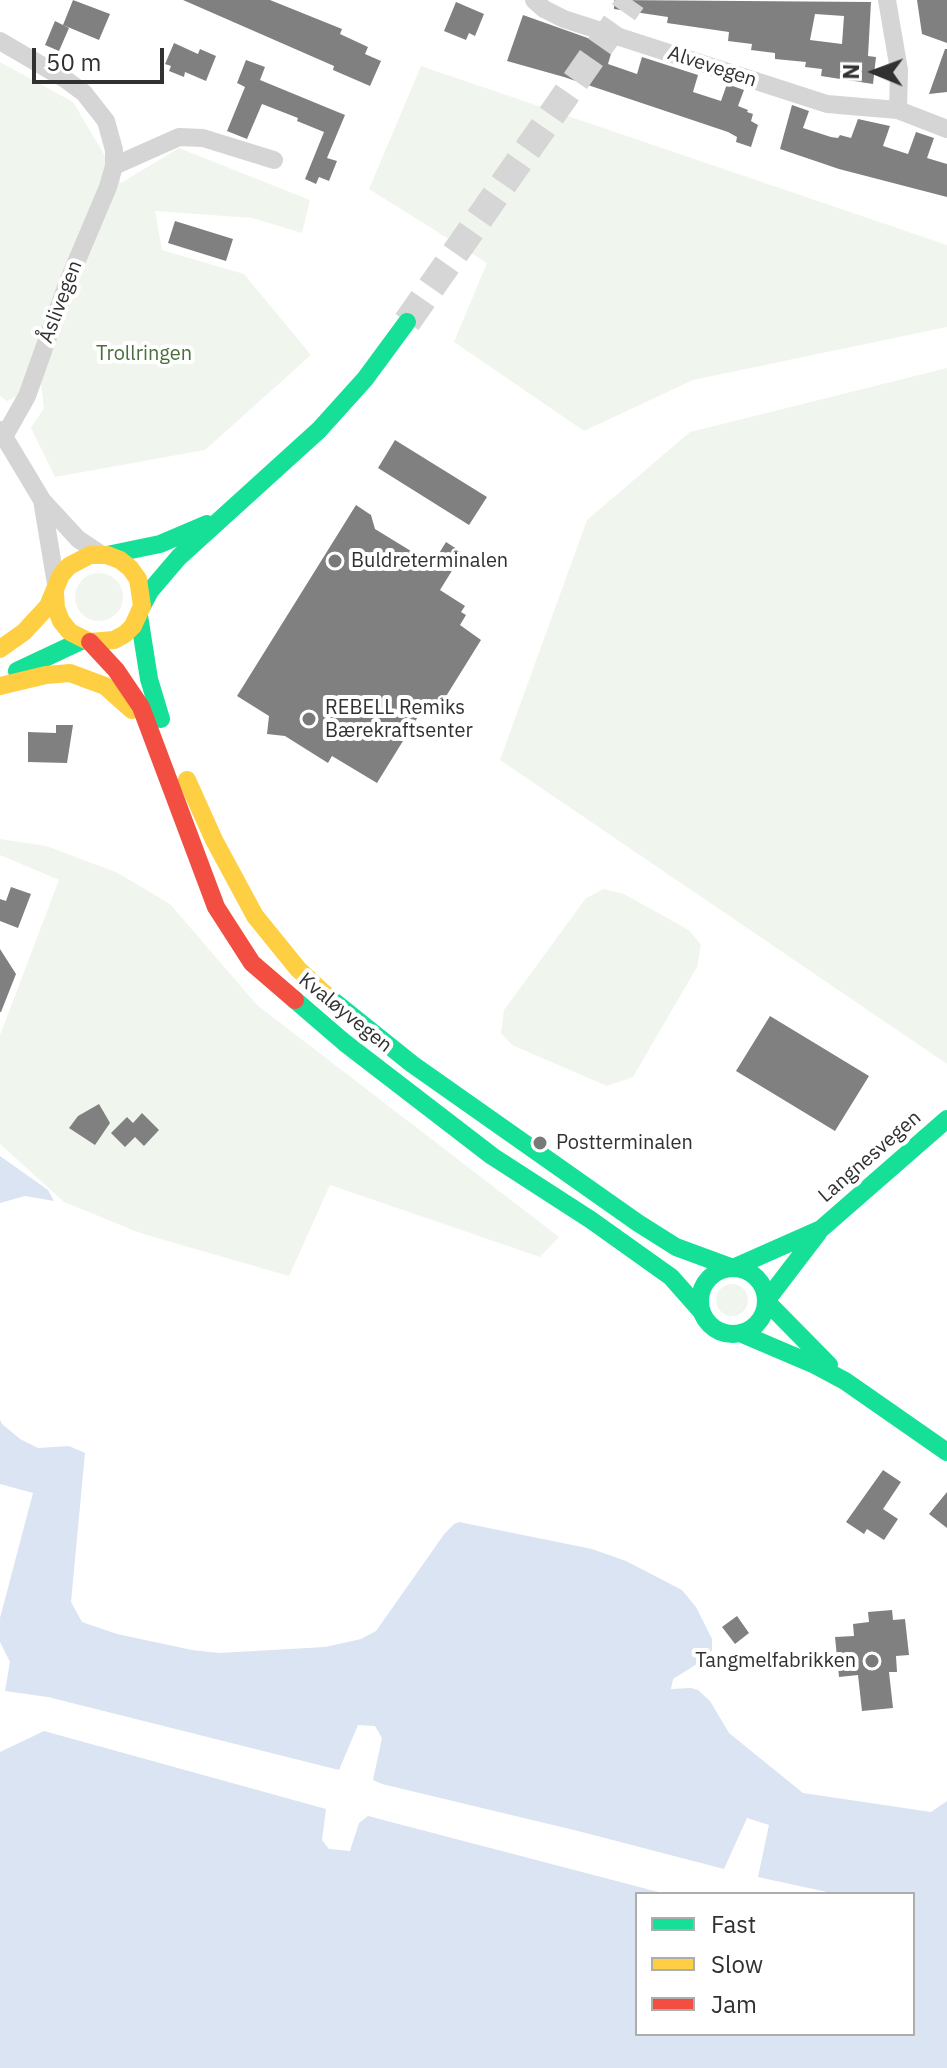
<!DOCTYPE html>
<meta charset="utf-8">
<style>
body{margin:0}
#map{position:relative;width:947px;height:2068px;overflow:hidden;background:#fff;font-family:"IBM Plex Sans",sans-serif}
canvas{display:block}
.legend{position:absolute;left:635px;top:1892px;width:280px;height:144px;box-sizing:border-box;background:#fff;border:2px solid #adadad;margin:0;padding:10px 14px;list-style:none;font-size:24px;color:#313131}
.legend li{display:flex;align-items:center;gap:16px;height:40px}
.legend b{width:40px;border:2px solid #adadad}
.north{position:absolute;left:835px;top:32px;width:80px;height:80px;-webkit-text-stroke:6px #fff;paint-order:stroke;rotate:271deg;font-size:22px;font-weight:700;line-height:32px;text-align:center;color:#313131}
.north::after{content:'';display:block;margin:auto;width:28px;height:36px;background:#313131;clip-path:polygon(50% 0,100% 100%,50% 72%,0 100%)}
.scale{position:absolute;left:32px;top:48px;width:132px;height:36px;box-sizing:border-box;border:4px solid #313131;border-top:0;padding-left:10px;font-size:24px;line-height:28px;white-space:nowrap;color:#313131;-webkit-text-stroke:6px #fff;paint-order:stroke}
</style>
<div id="map">
<canvas width="947" height="2068"></canvas>
<ul class="legend">
<li><b style="height:10px;background:#16e098"></b>Fast</li>
<li><b style="height:10px;background:#ffcf43"></b>Slow</li>
<li><b style="height:10px;background:#f24e42"></b>Jam</li>
</ul>
<div class="north">N</div>
<div class="scale">50 m</div>
</div>
<script>
const ctx = document.querySelector('canvas').getContext('2d');
ctx.lineJoin = 'round';
function fill(path, color) { ctx.fillStyle = color; ctx.fill(path, 'evenodd'); }
const shape = rows => new Path2D(rows.map(r => 'M' + r).join(''));
function strokePath(path, color, width, dash) { ctx.strokeStyle = color; ctx.lineWidth = width; ctx.lineCap = dash ? 'butt' : 'round'; ctx.setLineDash(dash || []); ctx.stroke(path); }
function drawText(font, color, halo, rows, align = 'center') {
  ctx.font = font + ' "IBM Plex Sans",sans-serif'; ctx.lineWidth = 8; ctx.setLineDash([]); ctx.textBaseline = 'middle'; ctx.strokeStyle = halo; ctx.fillStyle = color; for (const [text, x, y, turn = 0] of rows) {
    ctx.save(); ctx.translate(x, y); ctx.rotate((+turn || 0) * Math.PI / 180); ctx.textAlign = isNaN(turn) ? turn : align; if (halo) ctx.strokeText(text, 0, 0); ctx.fillText(text, 0, 0); ctx.restore();
  }
}
const green = shape([
 [0,62,73,102,121,183,179,148,310,200,302,233,252,218,155,211,162,250,244,274,311,355,205,450,55,477,31,428,44,408,41,384,7,401,0,396],
 [421,66,947,245,947,327,693,380,584,431,454,342,487,263,369,189],
 [947,368,947,1064,500,760,587,520,690,432],
 '75 597a24 24 0 1 1 48 0a24 24 0 1 1-48 0Z',
 [0,839,46,846,118,873,170,904,257,1005,559,1237,540,1257,330,1185,289,1276,140,1233,64,1202,0,1144,0,1035,59,880,0,855],
 [604,889,624,894,689,930,701,945,697,967,633,1077,607,1086,512,1045,501,1033,504,1010,586,898],
 '716 1300a16 16 0 1 1 32 0a16 16 0 1 1-32 0Z'
]);
const water = shape([
 [0,1156,48,1190,54,1201,25,1196,0,1203],
 [0,1420,2,1424,20,1439,38,1448,69,1446,85,1453,71,1602,82,1622,117,1634,192,1650,219,1653,325,1647,361,1639,376,1631,445,1533,454,1524,459,1522,592,1549,626,1561,682,1590,696,1607,712,1639,712,1651,705,1653,697,1664,673,1679,671,1689,691,1688,698,1690,710,1701,729,1733,803,1793,931,1812,947,1801,947,2068,0,2068,0,1752,44,1731,326,1809,322,1840,329,1849,350,1851,359,1823,368,1816,666,1894,637,1894,637,2034,913,2034,913,1894,836,1894,758,1877,769,1825,747,1818,724,1869,578,1831,382,1784,373,1780,382,1738,375,1726,358,1725,339,1770,48,1697,5,1691,10,1662,0,1642,0,1618,33,1493,0,1484]
]);
const building = shape([
 [73,0,110,14,99,40,63,25],
 [183,0,270,0,342,29,340,34,368,47,365,54,381,61,370,86,333,70,334,66],
 [614,0,871,2,868,56,876,57,873,84,821,76,822,69,805,67,806,62,775,59,775,53,751,50,752,44,728,41,729,32,667,23,668,17,614,9],
 [815,14,844,16,842,44,810,40],
 [917,0,947,0,947,43,922,34],
 [456,2,484,14,475,36,469,33,466,40,444,31],
 [523,15,613,47,608,64,637,74,642,57,698,75,693,92,721,101,727,84,744,90,738,106,748,110,747,112,753,114,751,121,758,125,751,147,736,142,737,137,728,132,564,77,507,61],
 [55,21,69,28,59,51,45,45],
 [174,43,198,54,200,49,216,56,206,81,185,72,184,77,169,71,171,66,165,64],
 [945,49,947,49,947,92,929,94],
 [246,60,265,67,260,80,345,115,327,158,337,161,329,181,319,177,316,184,305,179,324,132,297,121,298,118,262,104,247,139,227,131,245,87,237,83],
 [792,105,809,111,803,128,831,137,838,138,840,135,851,138,858,119,890,126,883,146,908,154,916,132,934,138,927,158,947,164,947,197,839,169,780,149],
 [175,221,233,239,226,261,168,243],
 [395,440,487,497,469,525,378,468],
 [356,505,371,515,375,529,424,559,438,555,446,542,463,553,440,590,465,606,461,612,466,615,460,625,481,640,435,714,424,707,377,783,332,756,328,763,285,736,267,734,269,716,237,696],
 [56,725,73,725,67,763,28,762,28,732,56,733],
 [11,887,31,894,18,928,0,921,0,899,6,901],
 [0,949,16,974,1,1012,0,1012],
 [770,1016,869,1076,835,1131,736,1071],
 [99,1104,110,1123,95,1145,69,1128,78,1116],
 [142,1113,159,1130,144,1146,135,1137,125,1147,111,1133,127,1117,133,1123],
 [883,1470,901,1482,883,1509,898,1519,884,1540,867,1529,864,1534,846,1522],
 [947,1492,947,1528,929,1514],
 [892,1610,893,1620,905,1619,909,1655,896,1656,897,1672,889,1672,893,1708,862,1711,858,1675,839,1677,835,1637,854,1636,853,1624,869,1622,868,1612],
 [737,1616,749,1633,735,1644,722,1627]
]);
const primaryTunnel = shape([
 [407,322,632,0]
]);
const street = shape([
 [534,0,544,9,564,19,827,104,898,110,947,129],
 [887,0,899,70,898,110],
 [0,41,65,79,84,93,106,121,114,150,114,166,108,187,67,284,27,396,5,435],
 [114,166,179,137,203,138,274,160],
 [0,430,42,500,78,539,102,555],
 [42,500,56,584]
]);
const fast = shape([
 [107,555,160,544,207,524],
 [142,606,150,591,179,557,319,430,365,379,407,322],
 [139,616,149,679,161,719],
 [17,671,83,640],
 [326,995,412,1064,638,1223,676,1247,733,1268],
 [295,1000,345,1043,492,1156,591,1220,671,1277,702,1312],
 [818,1233,766,1301,829,1365],
 [733,1268,821,1229,947,1119],
 '700 1301a33 33 0 1 1 66 0a33 33 0 1 1-66 0Z',
 [740,1333,815,1365,845,1381,947,1452]
]);
const slow = shape([
 [0,649,24,632,48,606,61,575,69,566,90,555,107,555,120,560,130,568,138,579,142,606,133,626,125,634,114,640,90,642,70,632,61,621,56,608,55,593],
 [0,686,46,675,70,673,105,686,132,710],
 [187,780,214,840,255,916,298,969,326,995]
]);
const jam = shape([
 [90,642,116,670,141,707,216,907,252,963,295,1000]
]);
const markers = [
 [335,561,8,"#797979"],
 [309,719,8,"#797979"],
 [540,1143,8,"#797979"],
 [872,1661,8,"#797979"]
];
const streetNames = [
 ["Alvevegen",712,67,18],
 ["Åslivegen",61,302,-69],
 ["Kvaløyvegen",345,1013,39],
 ["Langnesvegen",870,1157,-41]
];
const parkNames = [
 ["Trollringen",144,354]
];
const poiNames = [
 ["Buldreterminalen",351,561],
 ["REBELL Remiks",325,708],
 ["Bærekraftsenter",325,731],
 ["Postterminalen",556,1143],
 ["Tangmelfabrikken",856,1661,"right"]
];
fill(green, '#f0f6ed');
fill(water, '#dbe4f3');
fill(building, '#808080');
strokePath(primaryTunnel, '#d6d6d6', 28, [28, 14]);
strokePath(street, '#d5d5d5', 18);
strokePath(fast, '#16e098', 18);
strokePath(slow, '#ffcf43', 18);
strokePath(jam, '#f24e42', 18);
for (const [x, y, r, color] of markers) { const dot = new Path2D(); dot.arc(x, y, r, 0, 2 * Math.PI); ctx.fillStyle = color; ctx.fill(dot); strokePath(dot, '#fff', 3); }
drawText('20px', '#313131', '#fff', streetNames);
drawText('20px', '#496f3c', '#fff', parkNames);
drawText('20px', '#313131', '#fff', poiNames, 'left');
</script>
